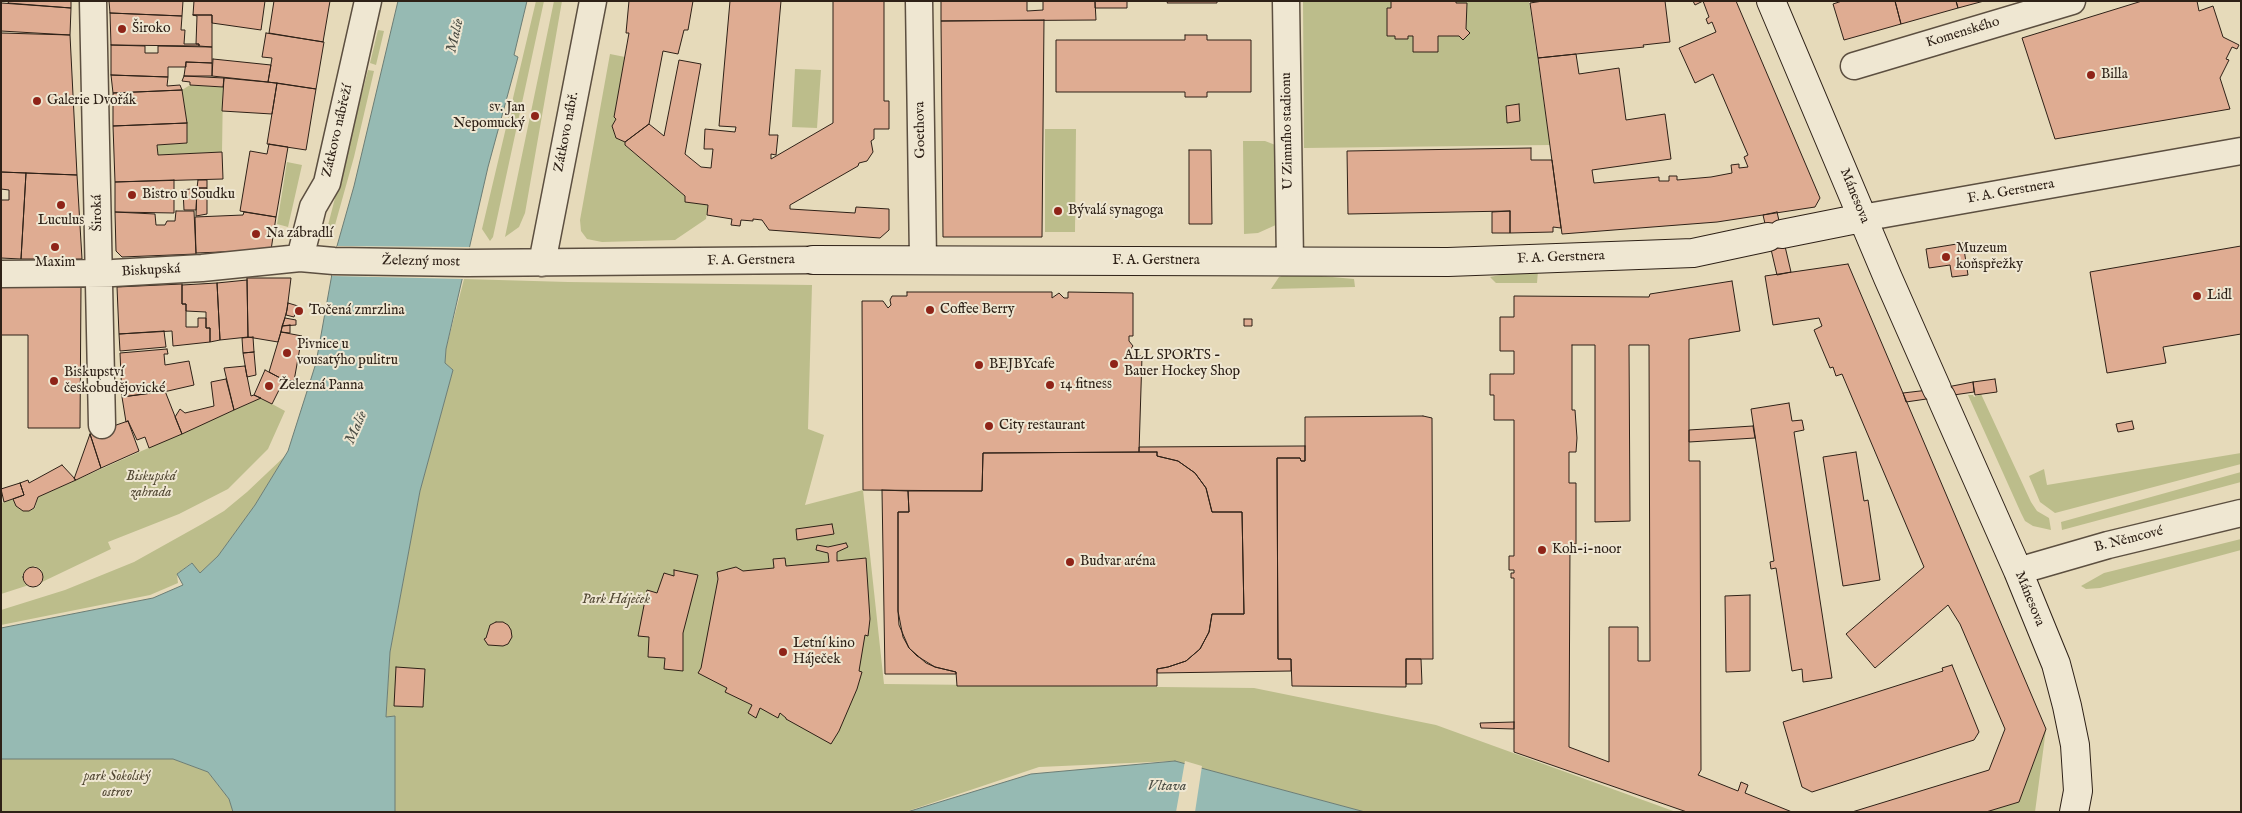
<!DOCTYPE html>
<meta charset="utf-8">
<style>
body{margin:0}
#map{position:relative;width:2242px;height:813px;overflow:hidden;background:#e6daba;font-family:"IM FELL English",serif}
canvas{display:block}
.frame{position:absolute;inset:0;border:2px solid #2e2117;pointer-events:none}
</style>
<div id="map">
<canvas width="2242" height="813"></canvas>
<div class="frame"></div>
</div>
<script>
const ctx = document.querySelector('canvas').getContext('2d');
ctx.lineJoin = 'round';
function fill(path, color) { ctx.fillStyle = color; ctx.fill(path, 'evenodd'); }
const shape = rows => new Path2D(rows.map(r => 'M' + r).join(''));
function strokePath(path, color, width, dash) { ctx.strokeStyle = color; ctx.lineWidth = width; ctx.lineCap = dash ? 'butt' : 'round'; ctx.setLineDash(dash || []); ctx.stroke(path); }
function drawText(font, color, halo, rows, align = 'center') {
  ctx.font = font + ' "IM FELL English",serif'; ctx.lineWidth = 4; ctx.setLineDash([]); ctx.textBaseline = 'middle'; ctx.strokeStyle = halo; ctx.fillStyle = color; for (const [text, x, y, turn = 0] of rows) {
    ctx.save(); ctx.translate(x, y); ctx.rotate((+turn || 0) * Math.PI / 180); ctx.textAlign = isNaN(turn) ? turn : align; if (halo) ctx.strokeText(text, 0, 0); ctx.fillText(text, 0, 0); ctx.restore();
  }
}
const green = shape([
 [536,1,544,1,493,237,490,241,482,229],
 [554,1,562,1,525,213,519,227,505,237],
 [1303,1,1391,1,1391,8,1387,8,1387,36,1395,36,1396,39,1407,39,1408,36,1413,36,1438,52,1438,36,1459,36,1463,40,1470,33,1466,29,1467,4,1456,3,1456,1,1529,1,1550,145,1304,148],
 [1513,105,1519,105,1520,121,1507,123],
 [378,30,384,31,376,65,370,63],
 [610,54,625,57,614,117,616,119,612,126,615,136,625,142,625,145,685,196,685,202,708,205,706,219,675,240,602,242,587,239,581,231,580,220],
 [795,69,821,70,817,128,792,127],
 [368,70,374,71,354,157,335,225,329,234,326,233],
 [190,85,223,87,222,152,158,155,157,145,187,143,187,123,182,90],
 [1045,129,1076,129,1075,232,1045,232],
 [1243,141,1265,141,1278,146,1278,224,1258,233,1244,234],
 [287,162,302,165,288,227,277,224],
 [1522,271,1538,271,1537,283,1496,283,1490,277],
 [1288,273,1354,279,1355,287,1271,289,1279,277],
 [464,279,568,282,812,285,808,429,824,435,805,505,863,490,884,684,1254,688,1436,725,1676,812,1365,812,1175,761,1039,767,905,812,395,812,395,716,386,718,390,652,420,491,453,370,445,363,446,349],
 [1981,394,2031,502,2037,511,2049,518,2051,530,2033,526,2025,521,2021,513,1968,395,1973,395,1974,397],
 [261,398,285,411,268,449,228,489,179,514,108,542,111,549,42,582,43,577,41,570,35,566,26,570,22,576,25,584,29,585,1,594,1,503,13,499,23,511,29,511,35,508,38,497],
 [2241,453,2241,464,2055,513,2040,502,2029,476,2044,469,2047,485],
 [285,456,255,505,218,556,200,573,191,563,177,574,178,583,150,595,1,625,1,610,65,590,134,562,202,524,224,511,247,492],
 [2241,472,2241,482,2062,530,2061,522],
 [2241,539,2241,550,2100,588,2086,589,2081,586,2104,573],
 [2046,729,2035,812,1986,812,2019,802],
 [1,759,173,759,208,772,229,799,233,812,1,812]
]);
const water = shape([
 [398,1,527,1,514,55,518,57,488,167,446,349,445,363,453,370,420,491,390,652,386,717,395,716,395,812,233,812,229,799,208,772,173,759,1,759,1,628,153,598,183,585,177,574,192,563,200,573,218,556,255,505,288,451,316,363,337,246,354,186,398,1],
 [1175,761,1365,812,907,812,1031,774,1175,761]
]);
const pier = shape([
 [337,246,470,247,464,279,332,276],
 [1185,761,1202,766,1195,812,1176,812]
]);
const building = shape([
 [9,1,71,1,71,8,8,3,9,1],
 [109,1,183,1,182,16,110,13,109,1],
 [194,1,265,1,261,30,212,23,212,15,193,15,194,1],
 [274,1,330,1,323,42,269,33,274,1],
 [629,1,693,1,688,30,684,30,678,54,663,51,649,124,625,142,616,138,612,126,616,119,614,117,629,33,626,33,629,1],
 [730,1,781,1,769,135,778,135,776,155,771,154,771,159,833,123,833,1,884,1,884,101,889,101,889,129,874,129,874,139,871,141,873,152,867,161,859,163,858,166,790,205,790,209,855,213,856,207,889,209,889,230,880,238,769,230,762,220,753,219,753,221,741,220,740,226,731,225,732,219,707,215,708,205,685,202,685,196,625,145,625,142,649,124,664,136,679,60,701,64,685,154,701,167,711,168,713,149,704,149,705,129,735,132,736,127,719,126,730,1],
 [941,1,1027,1,1027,11,1043,10,1043,1,1095,1,1096,20,941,21,941,1],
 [1095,1,1127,1,1127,8,1095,8,1095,1],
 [1168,1,1217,1,1217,3,1167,3,1168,1],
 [1391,1,1456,1,1456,3,1467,3,1466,29,1470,33,1463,40,1459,36,1438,36,1438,52,1413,52,1413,36,1408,36,1408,39,1395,39,1395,36,1387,36,1387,8,1391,8,1391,1],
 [1543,1,1665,1,1670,42,1643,45,1644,47,1538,58,1530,3,1543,1],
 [1693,1,1736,1,1820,198,1815,207,1717,222,1562,234,1538,58,1576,54,1579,74,1619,68,1626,120,1665,114,1671,159,1592,170,1594,183,1659,177,1659,181,1669,181,1669,176,1677,176,1677,180,1711,177,1732,173,1731,165,1739,164,1739,168,1748,167,1744,157,1748,155,1713,74,1695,83,1679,48,1716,32,1712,22,1708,24,1706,19,1709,17,1703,1,1695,5,1693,1],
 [1842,1,1895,1,1901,24,1844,40,1833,4,1842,1],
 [1895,1,1956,1,1958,8,1901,24,1895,1],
 [1956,1,1984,1,1958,8,1956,1],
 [2197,1,2199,11,2213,6,2223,37,2239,45,2237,49,2232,47,2226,59,2229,60,2220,78,2230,109,2055,139,2022,38,2142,1,2197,1],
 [1,3,71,8,70,35,1,31,1,3],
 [110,13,182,16,181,30,185,30,184,44,199,44,199,46,111,45,110,13],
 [193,15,212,15,212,47,199,46,199,44,196,44,197,16,193,15],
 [1044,20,1042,237,943,237,941,21,1044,20],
 [1,33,70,35,77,175,1,172,1,33],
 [266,33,324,42,316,89,268,82,272,58,262,57,266,33],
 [1185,35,1207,35,1207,40,1251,40,1251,92,1207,92,1207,97,1185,97,1185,92,1056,92,1056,40,1185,40,1185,35],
 [111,45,145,46,145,53,158,53,158,46,212,47,212,63,186,62,186,67,168,67,168,77,111,75,111,45],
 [213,59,271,65,268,82,212,76,213,59],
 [186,62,212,63,212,76,184,76,186,62],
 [111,75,168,77,167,86,180,85,182,90,113,93,111,75],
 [184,76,224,78,223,87,190,85,190,82,182,81,184,76],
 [224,78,277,83,272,114,222,111,224,78],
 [277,83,316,89,306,150,267,144,277,83],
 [182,90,187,123,113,126,113,93,182,90],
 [1519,104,1520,121,1507,123,1506,106,1519,104],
 [187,123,187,143,157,145,158,155,222,152,223,179,115,182,113,126,187,123],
 [269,144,288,147,276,217,240,211,250,151,267,154,269,144],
 [1531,148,1531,160,1552,160,1561,228,1553,227,1553,232,1510,233,1510,211,1348,214,1347,151,1531,148],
 [1189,150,1211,150,1212,224,1189,224,1189,150],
 [1,172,26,173,21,259,1,258,1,200,9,200,9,190,1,189,1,172],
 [26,173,77,175,82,259,21,259,26,173],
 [174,180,174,213,115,212,115,182,174,180],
 [198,180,207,180,207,188,197,188,198,180],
 [197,188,196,210,184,210,183,190,197,188],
 [197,188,207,188,207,214,196,216,197,188],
 [176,211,194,211,196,254,122,257,116,251,115,212,155,214,156,225,165,225,167,221,175,221,176,211],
 [1510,211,1510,233,1492,233,1492,212,1510,211],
 [244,212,276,217,271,250,196,253,195,217,243,215,244,212],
 [1777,212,1791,272,1777,275,1763,215,1777,212],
 [1963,243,1968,275,1952,277,1950,265,1929,268,1926,249,1963,243],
 [2241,246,2241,334,2163,347,2166,363,2107,373,2090,272,2241,246],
 [1848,264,2046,729,2019,802,1986,812,1852,812,1989,770,2005,729,1960,624,1948,605,1875,668,1846,634,1924,567,1842,374,1836,376,1833,367,1830,368,1814,330,1822,326,1819,318,1773,325,1765,276,1848,264],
 [247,278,291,278,287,310,278,342,248,337,247,278],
 [247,280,248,337,220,340,217,283,247,280],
 [1732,281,1740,331,1689,339,1689,461,1700,461,1701,770,1698,775,1738,791,1741,782,1748,785,1745,793,1792,812,1687,812,1514,752,1514,578,1511,578,1511,573,1514,573,1514,570,1509,570,1509,556,1514,556,1514,420,1494,420,1494,395,1490,395,1490,374,1514,374,1514,351,1500,351,1500,317,1514,317,1514,296,1649,297,1650,294,1732,281],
 [1572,345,1595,345,1595,522,1630,521,1629,345,1649,345,1650,661,1638,661,1638,627,1609,627,1609,762,1569,747,1570,544,1576,544,1576,483,1569,483,1569,452,1576,452,1577,438,1575,410,1572,410,1572,345],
 [217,283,220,340,210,342,210,328,206,328,206,312,186,311,186,304,182,304,182,285,217,283],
 [182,284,182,304,186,304,186,327,198,327,198,318,206,318,206,328,210,328,210,342,173,346,172,331,119,334,117,287,182,284],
 [1,286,81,286,80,428,28,428,28,335,1,335,1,286],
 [907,292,1052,292,1052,298,1059,293,1064,298,1068,298,1068,292,1133,293,1133,336,1129,336,1129,341,1133,346,1129,351,1128,356,1142,356,1139,452,983,453,982,491,863,490,862,301,883,301,888,308,891,305,890,300,892,296,907,296,907,292],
 [288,303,298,306,294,317,286,315,288,303],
 [285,318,296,320,296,325,282,326,285,318],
 [1244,319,1252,319,1252,326,1244,326,1244,319],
 [290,325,290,333,281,332,282,326,290,325],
 [164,331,166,347,120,351,119,334,164,331],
 [281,332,302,336,294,381,284,380,269,372,281,332],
 [253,337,254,352,243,353,242,338,253,337],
 [167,349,168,354,164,354,165,365,189,361,194,385,168,391,122,397,120,353,167,349],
 [254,352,256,375,247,377,243,353,254,352],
 [245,366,251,396,254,395,261,398,234,410,224,368,245,366],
 [265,370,284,380,272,404,254,395,265,370],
 [226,379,234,410,182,434,175,417,180,409,185,413,214,406,211,382,226,379],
 [1995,379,1997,392,1975,395,1973,382,1995,379],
 [1973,382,1974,392,1906,402,1903,393,1937,389,1973,382],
 [165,391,182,434,149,448,145,437,137,440,128,421,126,422,122,397,165,391],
 [1789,403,1792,421,1802,420,1804,430,1794,432,1832,678,1803,682,1802,669,1792,671,1776,568,1771,569,1770,562,1774,561,1751,409,1789,403],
 [1423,416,1432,418,1433,659,1406,659,1406,687,1292,686,1291,659,1278,659,1277,458,1300,458,1301,461,1305,461,1305,417,1423,416],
 [128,421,139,451,101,468,90,434,128,421],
 [2132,421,2134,429,2118,432,2116,424,2132,421],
 [1753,426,1755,438,1689,442,1689,430,1753,426],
 [90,434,101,468,76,480,74,479,90,434],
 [1305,446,1305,461,1301,461,1300,458,1277,458,1278,659,1291,659,1291,671,1157,673,1157,669,1168,667,1186,661,1200,649,1209,632,1212,614,1244,614,1242,512,1212,512,1206,488,1195,473,1178,461,1157,456,1157,452,1139,452,1139,447,1305,446],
 [1157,452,1157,456,1178,461,1195,473,1206,488,1212,512,1242,512,1244,614,1212,614,1209,632,1200,649,1186,661,1168,667,1157,669,1157,686,957,686,956,672,935,667,917,656,909,648,899,625,898,611,898,512,909,512,908,491,982,491,983,453,1157,452],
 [1856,452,1864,501,1868,500,1880,580,1843,586,1823,457,1856,452],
 [62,465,76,480,38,497,34,508,29,511,23,511,16,506,13,499,24,495,20,483,28,480,29,483,62,465],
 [20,483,24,495,4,502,1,489,20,483],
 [882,490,908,491,909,512,898,512,898,611,903,637,909,648,926,663,935,667,956,672,956,674,885,674,882,490],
 [832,524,834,534,797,540,796,529,832,524],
 [846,543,848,547,837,552,837,561,866,558,870,619,868,636,865,635,859,671,862,672,857,689,839,731,831,744,786,719,786,718,780,713,778,718,760,708,756,718,748,713,752,705,725,692,727,688,698,673,701,668,718,579,717,572,736,567,743,571,774,568,773,559,785,558,786,566,829,562,828,553,816,550,817,545,828,547,846,543],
 '23 577a10 10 0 1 1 20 0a10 10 0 1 1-20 0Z',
 [674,570,698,575,683,633,683,671,664,669,665,658,648,657,649,637,638,636,647,590,657,593,664,573,674,576,674,570],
 [1750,595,1750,671,1726,672,1725,596,1750,595],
 [496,622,503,622,508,625,511,630,512,637,508,644,503,646,488,645,484,639,486,638,490,625,496,622],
 [1406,659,1421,659,1422,684,1406,684,1406,659],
 [1952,665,1979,732,1974,740,1812,792,1802,787,1783,722,1943,671,1942,668,1952,665],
 [396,667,425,669,423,707,394,706,396,667],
 [1514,722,1514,729,1481,728,1480,723,1514,722]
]);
const street = shape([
 [93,1,102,425],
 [919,1,923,259],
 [1286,1,1290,261],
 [1854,66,2072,1],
 [1862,218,2241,151],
 [300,258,313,207,327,183,368,1],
 [542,263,593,1],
 [1,274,113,273,202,268,300,258,334,261,467,263,813,260],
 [2018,571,2108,545,2241,513]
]);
const secondary = shape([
 [1771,1,1888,278,1937,389],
 [1782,234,1862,218],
 [813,260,1448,262,1693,253,1768,237],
 [1941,397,2018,571,2056,664,2067,706,2075,745,2078,791,2074,812]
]);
const markers = [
 [122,29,5,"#8f2418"],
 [2091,75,5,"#8f2418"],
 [37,101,5,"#8f2418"],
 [535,116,5,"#8f2418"],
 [132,195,5,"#8f2418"],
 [61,205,5,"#8f2418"],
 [1058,211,5,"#8f2418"],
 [256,234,5,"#8f2418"],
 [55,247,5,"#8f2418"],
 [1946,257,5,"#8f2418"],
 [2197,296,5,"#8f2418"],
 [930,310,5,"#8f2418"],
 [299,311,5,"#8f2418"],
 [287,353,5,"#8f2418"],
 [1114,364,5,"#8f2418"],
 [979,365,5,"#8f2418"],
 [54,381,5,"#8f2418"],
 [1050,385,5,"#8f2418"],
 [269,386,5,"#8f2418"],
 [989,426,5,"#8f2418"],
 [1542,550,5,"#8f2418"],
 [1070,562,5,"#8f2418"],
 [783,652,5,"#8f2418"]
];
const poiNames = [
 ["Široko",132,29],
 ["Billa",2101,75],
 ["Galerie Dvořák",47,101],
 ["sv. Jan",525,108,"right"],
 ["Nepomucký",525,124,"right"],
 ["Bistro u Soudku",142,195],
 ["Bývalá synagoga",1068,211],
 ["Luculus",61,221,"center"],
 ["Na zábradlí",266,234],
 ["Muzeum",1956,249],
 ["koňspřežky",1956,265],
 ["Maxim",55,263,"center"],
 ["Lidl",2207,296],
 ["Coffee Berry",940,310],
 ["Točená zmrzlina",309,311],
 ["Pivnice u",297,345],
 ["vousatýho pulitru",297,361],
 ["ALL SPORTS -",1124,356],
 ["Bauer Hockey Shop",1124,372],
 ["BEJBYcafe",989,365],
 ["Biskupství",64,373],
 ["českobudějovické",64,389],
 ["14 fitness",1060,385],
 ["Železná Panna",279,386],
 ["City restaurant",999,426],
 ["Koh-i-noor",1552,550],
 ["Budvar aréna",1080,562],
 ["Letní kino",793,644],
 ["Háječek",793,660]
];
const streetNames = [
 ["Komenského",1963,33,-17],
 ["Goethova",921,130,-91],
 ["Zátkovo nábřeží",338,131,-77],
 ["U Zimního stadionu",1288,131,-91],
 ["Zátkovo nábř.",567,132,-79],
 ["F. A. Gerstnera",2011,192,-10],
 ["Mánesova",1854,196,68],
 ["Široká",98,213,-91],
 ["F. A. Gerstnera",1561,258,-2],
 ["F. A. Gerstnera",751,261,-1],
 ["F. A. Gerstnera",1156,261],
 ["Železný most",421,262,1],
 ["Biskupská",151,271,-3],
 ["B. Němcové",2129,540,-14],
 ["Mánesova",2029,599,68]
];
const parkNames = [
 ["Biskupská",151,477],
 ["zahrada",151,493],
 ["Park Háječek",616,600],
 ["park Sokolský",117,777],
 ["ostrov",117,793]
];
const waterNames = [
 ["Malše",456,36,-77],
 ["Malše",357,428,-66],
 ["Vltava",1167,787]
];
fill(green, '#bcbd8b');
fill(water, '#96bab3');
strokePath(water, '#6c7d75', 1);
fill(pier, '#e6daba');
fill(building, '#dfac92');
strokePath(building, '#2e2117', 1);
strokePath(street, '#5c4f40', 29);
strokePath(secondary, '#2e2117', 30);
strokePath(street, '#efe7d2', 26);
strokePath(secondary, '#efe7d2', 28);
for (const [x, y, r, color] of markers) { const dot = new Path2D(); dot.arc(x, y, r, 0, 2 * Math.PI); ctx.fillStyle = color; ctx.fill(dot); strokePath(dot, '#efe7d2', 2); }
drawText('14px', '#2e2117', '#efe7d2', poiNames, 'left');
drawText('14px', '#2e2117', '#efe7d2', streetNames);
drawText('italic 14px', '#524834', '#efe7d2', parkNames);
drawText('italic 15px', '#4d4f46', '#efe7d2', waterNames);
</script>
